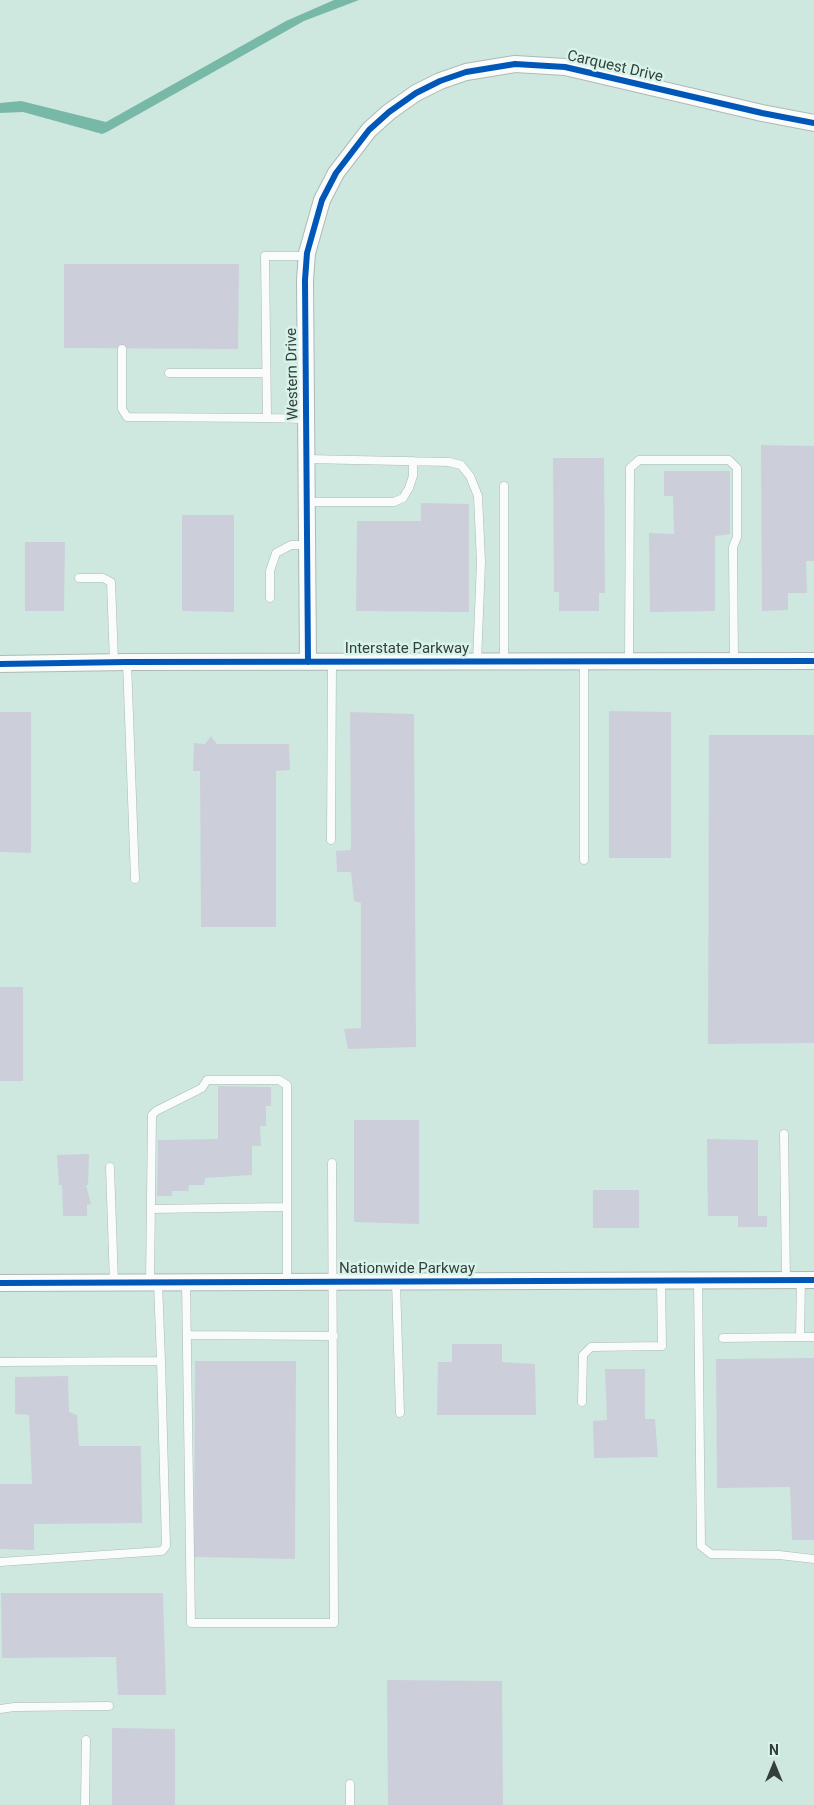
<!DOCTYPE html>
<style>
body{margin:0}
#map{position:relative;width:814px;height:1805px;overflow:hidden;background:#deede8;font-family:Roboto,sans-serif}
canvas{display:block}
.north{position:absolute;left:749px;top:1740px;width:50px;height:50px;-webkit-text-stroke:4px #d8f3ea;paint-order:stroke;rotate:0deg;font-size:14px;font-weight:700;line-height:20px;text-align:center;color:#343f3b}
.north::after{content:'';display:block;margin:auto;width:18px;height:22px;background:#343f3b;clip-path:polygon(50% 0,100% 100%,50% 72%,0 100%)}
</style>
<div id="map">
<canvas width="814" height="1805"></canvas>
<div class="north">N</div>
</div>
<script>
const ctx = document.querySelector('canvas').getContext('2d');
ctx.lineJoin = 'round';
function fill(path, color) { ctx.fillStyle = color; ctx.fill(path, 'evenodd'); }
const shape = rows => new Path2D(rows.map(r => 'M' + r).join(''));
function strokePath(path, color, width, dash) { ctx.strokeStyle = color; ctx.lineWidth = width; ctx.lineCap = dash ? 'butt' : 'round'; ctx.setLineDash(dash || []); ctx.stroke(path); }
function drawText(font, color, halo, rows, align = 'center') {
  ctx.font = font + ' Roboto,sans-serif'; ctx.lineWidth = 5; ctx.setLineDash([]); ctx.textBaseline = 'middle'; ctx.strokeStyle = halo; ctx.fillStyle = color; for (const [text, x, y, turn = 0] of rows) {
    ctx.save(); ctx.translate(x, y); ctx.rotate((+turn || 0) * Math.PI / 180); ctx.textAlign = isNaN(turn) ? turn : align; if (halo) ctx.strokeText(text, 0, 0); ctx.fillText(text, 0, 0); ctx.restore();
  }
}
const built = shape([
 [0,0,814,0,814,1805,0,1805]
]);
const water = shape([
 [334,0,359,0,304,21,107,132,102,134,88,130,23,112,0,113,0,103,21,101,106,122,286,21]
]);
const building = shape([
 [64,264,239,264,238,349,64,348],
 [761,445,814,446,814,561,806,561,807,593,788,593,788,610,762,611],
 [553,458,604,458,605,593,599,593,599,611,559,611,559,592,554,592],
 [664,471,730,471,730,534,715,536,715,611,650,612,649,533,674,534,673,496,664,496],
 [421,503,469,504,469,612,356,611,357,521,421,521],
 [182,515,234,515,234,612,182,611],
 [25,542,65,542,64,611,25,611],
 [609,711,671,712,671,858,609,858],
 [0,712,31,712,31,853,0,852],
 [350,712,414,714,416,1047,348,1049,344,1029,361,1028,361,903,354,901,351,872,337,872,336,851,351,850],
 [709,735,814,735,814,1043,708,1044],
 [211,736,217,744,289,744,290,770,276,771,276,927,201,927,200,771,193,771,194,743,205,744],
 [0,987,23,987,23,1081,0,1081],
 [218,1086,271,1087,271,1106,266,1106,266,1126,260,1126,261,1146,252,1146,252,1175,205,1178,204,1185,189,1185,188,1191,172,1191,172,1196,157,1196,158,1140,218,1139],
 [354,1120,419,1120,419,1224,354,1222],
 [707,1139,758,1140,758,1216,767,1216,767,1227,738,1227,738,1216,708,1216],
 [89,1154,88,1185,86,1185,91,1204,87,1205,87,1216,63,1216,62,1185,59,1185,57,1155],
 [593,1190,639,1190,639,1228,593,1228],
 [452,1344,502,1344,502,1362,535,1364,536,1415,437,1415,438,1362,452,1362],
 [814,1358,814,1540,792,1540,790,1487,717,1488,716,1359],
 [195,1361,296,1361,295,1559,194,1557],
 [605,1369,645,1369,645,1419,655,1419,658,1457,594,1458,593,1421,607,1420],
 [68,1376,69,1412,77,1415,79,1446,141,1446,142,1523,34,1524,34,1550,0,1549,0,1484,32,1484,29,1415,15,1414,15,1377],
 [1,1593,163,1593,166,1695,118,1695,116,1657,2,1658],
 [387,1680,502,1681,503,1805,388,1805],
 [112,1728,175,1729,175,1805,112,1805]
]);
const service = shape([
 [122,349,122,409,127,417,267,418],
 [169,373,266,373],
 [306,419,267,418,265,256,307,256],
 [306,459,449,462,461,465,470,476,478,496,481,562,477,662],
 [504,486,504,662],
 [307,502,394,502,403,498,409,488,413,476,413,461],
 [79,578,103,578,111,582,114,662],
 [270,598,270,571,276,553,291,545,307,545],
 [127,662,135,879],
 [584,662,584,860],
 [629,662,630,468,639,460,729,460,737,468,737,537,733,547,734,662],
 [331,840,332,662],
 [784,1134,786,1280],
 [110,1167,114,1283],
 [151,1209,287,1207],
 [698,1281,701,1546,711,1554,779,1555,814,1559],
 [186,1282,191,1623,334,1623,332,1163],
 [396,1282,400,1413],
 [150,1283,152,1115,156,1111,202,1088,207,1080,279,1080,287,1085,287,1282],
 [188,1335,334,1336],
 [800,1337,814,1337],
 [723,1338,800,1337,801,1280],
 [0,1362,161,1361,158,1283],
 [582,1402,583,1355,591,1347,662,1346,661,1281],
 [0,1562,162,1551,166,1546,161,1361],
 [0,1709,14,1707,109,1706],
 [350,1784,350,1805],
 [85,1805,86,1740]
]);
const minor = shape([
 [308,662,305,280,307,253,322,200,336,173,369,130,389,112,416,93,440,81,466,72,515,64,565,67,762,113,814,123],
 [0,664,127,662,814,661],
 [0,1283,814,1280]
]);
const cycleway = shape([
 [308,662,305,280,307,253,322,200,336,173,369,130,389,112,416,93,440,81,466,72,515,64,565,67,762,113,814,123],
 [0,664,127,662,814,661],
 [0,1283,814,1280]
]);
const streetNames = [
 ["Carquest Drive",615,67,13],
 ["Western Drive",293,374,-91],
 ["Interstate Parkway",407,649],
 ["Nationwide Parkway",407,1269]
];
fill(built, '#cee8df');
fill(water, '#78b8a7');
fill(building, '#cccfd9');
strokePath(service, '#aeb9b5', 9);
strokePath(minor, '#aeb9b5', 18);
strokePath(service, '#fafcfc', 8);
strokePath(minor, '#fafcfc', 16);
strokePath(cycleway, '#0057b8', 6);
drawText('15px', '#343f3b', '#d8f3ea', streetNames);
</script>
